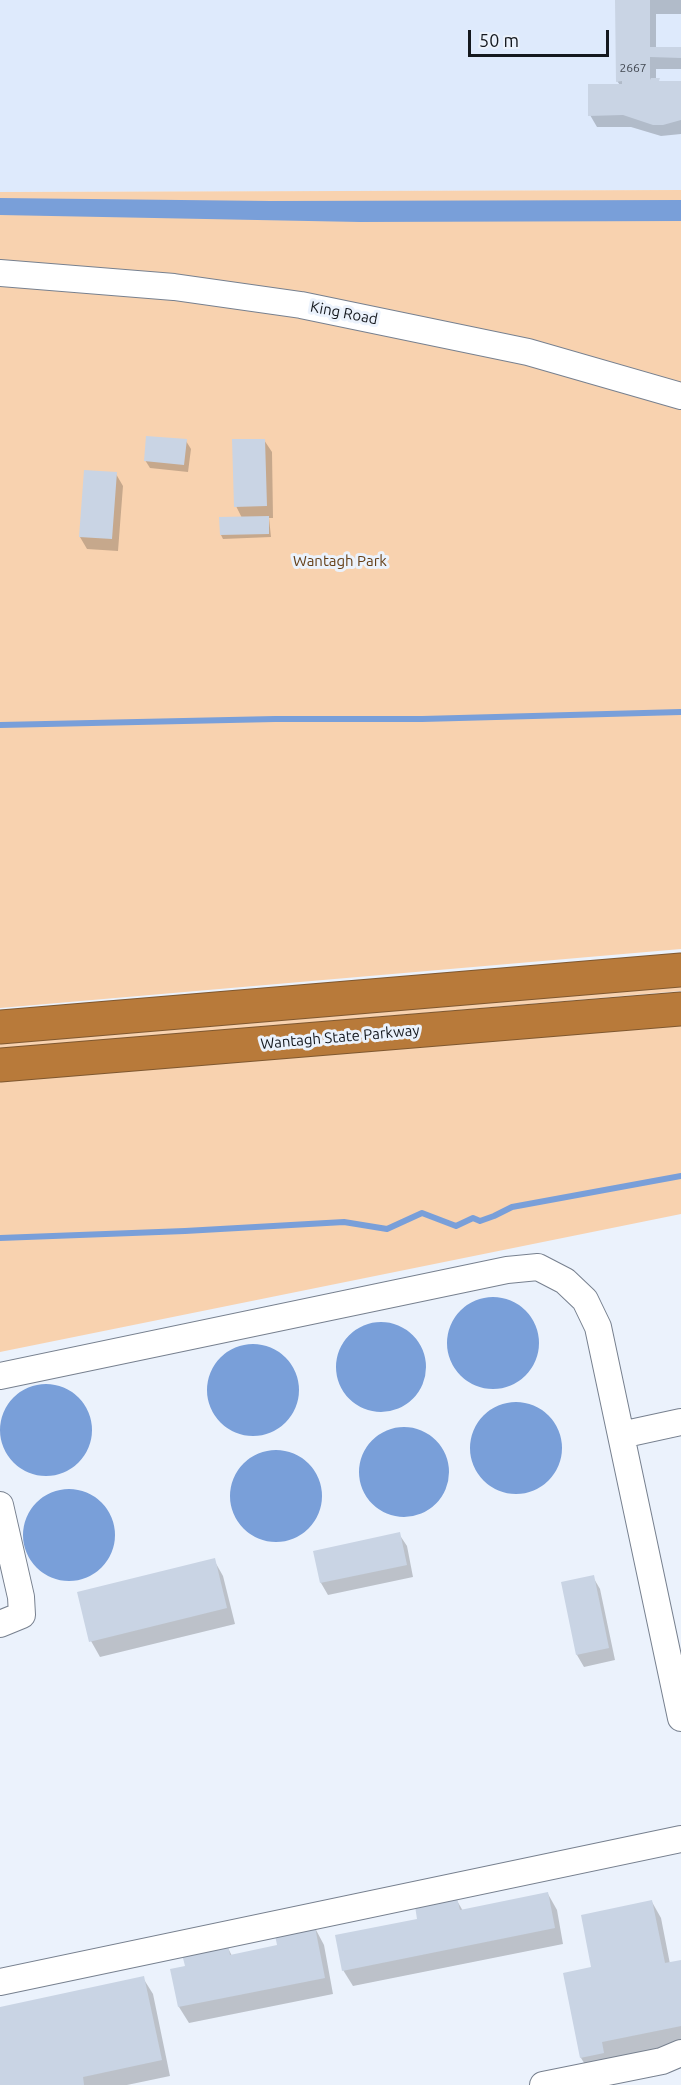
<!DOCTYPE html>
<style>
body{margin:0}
#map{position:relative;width:681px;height:2085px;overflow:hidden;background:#ebf2fc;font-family:Ubuntu,sans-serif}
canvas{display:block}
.scale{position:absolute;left:468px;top:30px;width:141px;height:27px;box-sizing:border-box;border:3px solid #14181e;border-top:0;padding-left:8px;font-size:18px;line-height:21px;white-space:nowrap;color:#14181e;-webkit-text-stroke:4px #ebf2fc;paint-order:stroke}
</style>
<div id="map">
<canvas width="681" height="2085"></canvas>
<div class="scale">50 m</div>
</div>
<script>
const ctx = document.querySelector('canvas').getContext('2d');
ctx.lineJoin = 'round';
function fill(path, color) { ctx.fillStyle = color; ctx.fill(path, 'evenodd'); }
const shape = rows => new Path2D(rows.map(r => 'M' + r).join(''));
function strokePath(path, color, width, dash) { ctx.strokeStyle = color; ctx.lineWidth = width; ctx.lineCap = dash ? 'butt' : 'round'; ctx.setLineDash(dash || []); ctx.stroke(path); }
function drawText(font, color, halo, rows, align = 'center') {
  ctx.font = font + ' Ubuntu,sans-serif'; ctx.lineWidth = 6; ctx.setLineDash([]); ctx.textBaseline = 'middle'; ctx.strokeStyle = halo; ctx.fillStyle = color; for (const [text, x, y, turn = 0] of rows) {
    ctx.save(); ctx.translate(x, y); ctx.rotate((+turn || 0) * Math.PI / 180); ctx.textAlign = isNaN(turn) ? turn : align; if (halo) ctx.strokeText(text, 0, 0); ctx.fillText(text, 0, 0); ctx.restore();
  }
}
const built = shape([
 [0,0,681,0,681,190,0,192]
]);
const green = shape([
 [681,190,681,949,0,1008,0,192],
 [681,982,681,991,0,1049,0,1038],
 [681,1023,681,1214,0,1352,0,1080]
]);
const water = shape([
 [0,198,271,201,681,200,681,221,360,222,0,215],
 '447 1343a46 46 0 1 1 92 0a46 46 0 1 1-92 0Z',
 '336 1367a45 45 0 1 1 90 0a45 45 0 1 1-90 0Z',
 '207 1390a46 46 0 1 1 92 0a46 46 0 1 1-92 0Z',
 '0 1430a46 46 0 1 1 92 0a46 46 0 1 1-92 0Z',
 '470 1448a46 46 0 1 1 92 0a46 46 0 1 1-92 0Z',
 '359 1472a45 45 0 1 1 90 0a45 45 0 1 1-90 0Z',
 '230 1496a46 46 0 1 1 92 0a46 46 0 1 1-92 0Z',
 '23 1535a46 46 0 1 1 92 0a46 46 0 1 1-92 0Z'
]);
const shadow = shape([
 [617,0,681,0,681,14,656,14,656,49,681,49,681,69,656,69,656,80,660,82,681,82,681,134,661,136,631,127,597,127,590,115,620,85,617,81],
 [264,440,272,452,273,518,269,518,271,537,223,539,221,535,221,518,242,518,236,506],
 [186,441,191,449,188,472,150,468,145,460],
 [116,474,123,486,118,551,87,549,80,537],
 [399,1534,407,1546,413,1577,328,1595,321,1583,315,1552],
 [214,1560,223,1576,235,1624,100,1657,91,1641],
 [593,1577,600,1589,615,1660,584,1667,577,1655],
 [548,1894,557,1910,563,1944,353,1986,343,1970,419,1920,456,1899,463,1911],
 [652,1902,661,1918,670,1964,681,1961,681,2044,610,2058,612,2069,591,2074,581,2058,593,1968],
 [315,1928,324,1945,333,1994,189,2023,179,2007,187,1967,227,1946,232,1956,279,1946],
 [143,1978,153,1994,170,2076,127,2085,0,2085,0,2009]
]);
const stream = shape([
 [0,725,275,719,422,719,681,712],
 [0,1238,185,1231,344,1222,387,1229,422,1213,456,1226,473,1218,480,1221,494,1216,512,1207,681,1176]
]);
const building = shape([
 [615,0,650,0,650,47,681,47,681,58,650,57,650,80,651,78,660,78,659,81,681,81,681,120,663,125,653,125,623,115,588,116,588,84,622,84,622,81,616,82],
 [146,436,187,439,184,465,144,461],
 [232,439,265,439,267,506,234,507],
 [84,470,117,472,112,539,79,537],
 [269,516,269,534,220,535,219,517],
 [400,1532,407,1565,320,1583,313,1551],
 [215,1558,227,1608,89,1642,77,1592],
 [594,1575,609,1648,576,1655,561,1582],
 [548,1892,555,1928,342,1971,335,1935,417,1919,415,1906,457,1898,460,1910],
 [652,1900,665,1963,681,1960,681,2026,602,2042,604,2053,580,2058,563,1973,591,1967,581,1915],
 [315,1927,325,1978,178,2007,170,1969,185,1966,182,1954,228,1945,230,1955,277,1945,275,1935],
 [144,1976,162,2060,83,2077,84,2085,0,2085,0,2007]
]);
const minor = shape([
 [0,273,174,287,301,305,528,352,681,396],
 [0,1376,507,1270,538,1267,565,1281,585,1300,598,1327,681,1718],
 [621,1435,681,1422],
 [0,1505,21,1597,22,1615,0,1624],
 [0,1982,681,1839],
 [543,2085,662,2061,681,2053]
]);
const highway = shape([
 [0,1027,681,970],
 [0,1065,681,1009]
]);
const numberNames = [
 ["2667",633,68]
];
const streetNames = [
 ["King Road",344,313,11],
 ["Wantagh State Parkway",340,1037,-5]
];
const parkNames = [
 ["Wantagh Park",340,561]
];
fill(built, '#deeafc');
fill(green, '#f8d2af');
fill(water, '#799fd9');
fill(shadow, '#0003');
strokePath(stream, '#799fd9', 6);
fill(building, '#c9d4e4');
strokePath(minor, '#77808f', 28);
strokePath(highway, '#7f5830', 35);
strokePath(minor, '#fff', 26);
strokePath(highway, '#b87a3a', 33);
drawText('12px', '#414750', null, numberNames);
drawText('15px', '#14181e', '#ebf2fc', streetNames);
drawText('15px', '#653f17', '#ebf2fc', parkNames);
</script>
